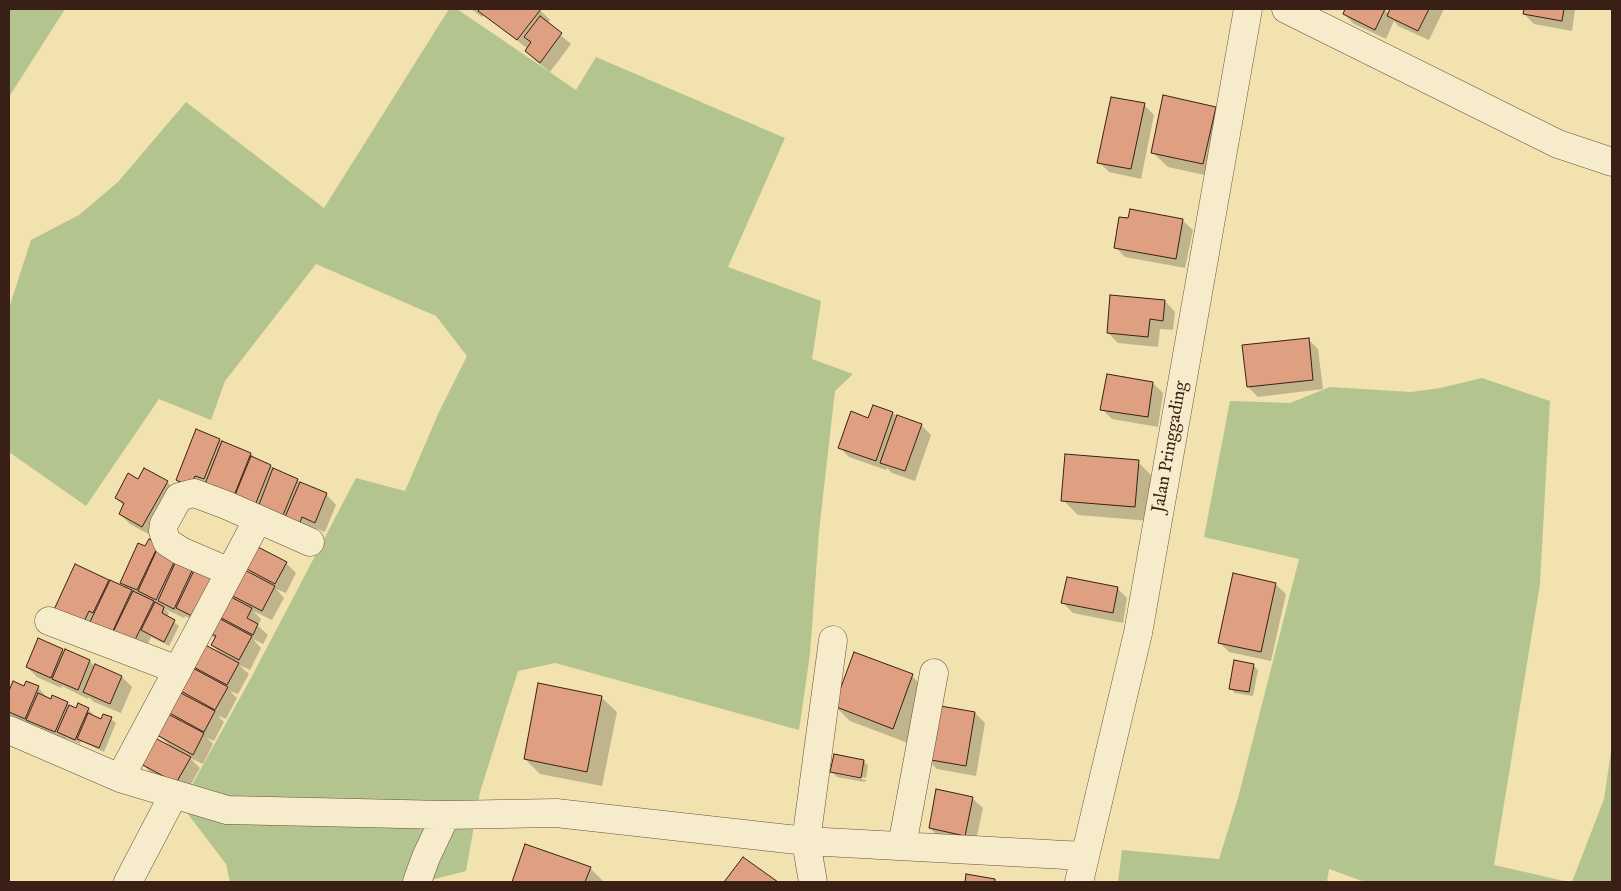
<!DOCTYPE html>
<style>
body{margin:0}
#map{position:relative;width:1621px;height:891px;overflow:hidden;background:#f1e2af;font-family:"IM FELL English",serif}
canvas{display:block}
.frame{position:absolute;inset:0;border:10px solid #3a1f16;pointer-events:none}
</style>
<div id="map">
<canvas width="1621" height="891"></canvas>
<div class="frame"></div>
</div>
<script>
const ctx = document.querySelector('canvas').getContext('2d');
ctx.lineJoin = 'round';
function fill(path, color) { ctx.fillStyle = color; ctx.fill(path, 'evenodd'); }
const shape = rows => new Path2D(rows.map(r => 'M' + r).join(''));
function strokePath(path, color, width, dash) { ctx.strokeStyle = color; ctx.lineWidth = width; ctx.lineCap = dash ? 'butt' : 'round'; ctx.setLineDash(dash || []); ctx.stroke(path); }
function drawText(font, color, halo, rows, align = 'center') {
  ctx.font = font + ' "IM FELL English",serif'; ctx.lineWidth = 4; ctx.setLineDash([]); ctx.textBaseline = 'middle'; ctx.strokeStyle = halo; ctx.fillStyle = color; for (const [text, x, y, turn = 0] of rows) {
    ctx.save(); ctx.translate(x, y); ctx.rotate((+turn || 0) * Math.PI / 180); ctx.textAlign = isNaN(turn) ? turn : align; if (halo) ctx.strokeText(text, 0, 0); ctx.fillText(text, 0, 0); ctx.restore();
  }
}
const green = shape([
 [9,9,65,9,9,97],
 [449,9,457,9,576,90,596,57,785,138,728,267,821,301,812,359,853,374,835,391,819,531,810,654,799,730,555,663,518,671,480,792,466,871,423,882,230,882,226,864,181,805,252,676,356,478,405,491,439,412,467,356,436,316,316,264,225,381,211,420,159,399,86,506,9,452,9,308,31,240,79,215,118,182,186,102,324,208],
 [1482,378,1550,401,1540,584,1494,865,1569,882,1365,882,1329,869,1327,882,1118,882,1122,850,1219,859,1238,798,1299,559,1204,537,1230,401,1290,403,1330,387,1411,392,1440,388],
 [1612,745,1612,882,1572,882,1604,799]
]);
const shadow = shape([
 [471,9,539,9,550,20,547,24,571,44,550,72,536,61,526,51,528,49,484,15,482,17],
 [1346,9,1384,9,1389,14,1390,11,1386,9,1444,9,1429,40,1398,26,1394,21,1386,39,1354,24,1344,14],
 [1525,9,1575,9,1572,31,1534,24,1524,14],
 [1144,105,1154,115,1141,179,1109,172,1099,162],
 [1216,108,1231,123,1218,178,1168,167,1152,152],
 [1182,220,1193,230,1185,268,1125,257,1115,247],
 [1165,301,1175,312,1173,330,1160,329,1158,347,1118,343,1108,333],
 [1308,339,1318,349,1323,389,1258,397,1248,387],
 [1108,375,1153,383,1163,393,1158,427,1112,419,1102,409],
 [874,406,921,425,931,435,915,481,892,473,887,468,886,470,849,457,839,447,869,419],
 [220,440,251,454,257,460,271,466,276,471,297,480,303,485,326,494,336,505,325,532,312,527,308,539,187,490,177,480],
 [1138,462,1153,477,1150,521,1078,515,1063,500],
 [139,480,167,482,177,492,152,536,130,524,120,514,124,506,116,498],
 [149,540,196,561,210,615,224,622,216,614,225,590,256,577,246,568,286,563,296,573,286,593,276,589,284,598,272,620,253,611,261,619,258,626,268,635,263,644,253,639,261,648,250,670,239,665,249,674,238,694,230,691,237,698,226,719,218,716,224,722,214,741,207,738,213,744,203,764,190,758,200,768,186,793,152,774,142,764,169,745,158,735,175,718,167,711,187,662,221,654,212,645,215,639,205,629,206,626,185,616,184,618,165,609,169,613,167,617,179,626,169,646,151,637,144,652,64,624,76,566,129,591,121,582],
 [1275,584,1286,594,1271,661,1229,652,1219,642],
 [1117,588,1127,598,1123,623,1073,613,1063,603],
 [38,640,65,653,66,651,90,661,95,667,122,677,132,687,121,713,94,702,89,697,88,699,62,686,61,688,37,677,27,667],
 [1253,665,1258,670,1253,696,1235,693,1230,688],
 [912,676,927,691,908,743,850,721,835,706],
 [27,682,38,687,48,699,67,703,77,710,88,709,93,714,92,716,101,721,111,719,116,723,104,752,81,741,80,744,66,738,65,742,13,719,9,715,9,694,14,683,25,688],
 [601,697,617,712,602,786,540,774,525,759],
 [936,706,975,713,985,723,976,776,937,769,927,759],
 [864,761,868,766,866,778,836,772,836,774,866,780,865,782,837,777,832,772],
 [972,798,983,808,975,845,940,838,930,828],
 [526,846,590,868,604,882,513,882]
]);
const building = shape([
 [480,9,541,9,517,40,478,11,480,9],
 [1345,9,1385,9,1375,30,1343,14,1345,9],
 [1390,9,1429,9,1418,31,1387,16,1390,9],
 [1524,9,1564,9,1562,21,1523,14,1524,9],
 [540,16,562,33,540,63,525,51,531,42,524,37,540,16],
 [1163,95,1216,107,1203,164,1151,153,1163,95],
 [1111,97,1145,103,1131,169,1097,163,1111,97],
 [1130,209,1183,219,1176,259,1114,248,1119,217,1128,218,1130,209],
 [1110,295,1165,300,1163,321,1150,319,1148,337,1107,333,1110,295],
 [1309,338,1313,380,1247,387,1242,345,1309,338],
 [1107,374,1153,382,1148,417,1100,410,1107,374],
 [873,405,893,412,876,461,838,448,851,411,868,418,873,405],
 [897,415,922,424,905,471,880,463,897,415],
 [196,429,220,439,204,479,195,476,191,487,176,480,196,429],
 [222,441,251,453,232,501,203,489,222,441],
 [1065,454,1139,460,1135,507,1061,501,1065,454],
 [251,456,271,465,254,508,233,500,251,456],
 [144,468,168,481,142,527,119,514,124,503,115,498,128,473,138,479,144,468],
 [273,468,298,479,281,520,257,510,273,468],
 [300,482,327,493,315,523,302,517,297,530,282,524,300,482],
 [149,539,159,544,137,590,120,583,138,543,145,546,149,539],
 [160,543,179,552,156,600,138,591,160,543],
 [256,546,287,562,275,584,245,568,256,546],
 [180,552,197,560,174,609,158,601,180,552],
 [199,560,217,569,194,617,176,608,199,560],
 [75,564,109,580,93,613,89,611,81,628,52,614,75,564],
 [241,568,275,586,262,611,223,591,241,568],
 [1233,573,1276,583,1261,652,1218,643,1233,573],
 [1067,577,1118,587,1113,613,1061,603,1067,577],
 [110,580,132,590,111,635,89,624,110,580],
 [133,591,154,601,134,642,113,632,133,591],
 [225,594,252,608,247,618,258,624,253,635,214,614,225,594],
 [155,602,164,607,162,613,175,620,164,642,141,630,155,602],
 [211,614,252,636,239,660,211,645,216,636,203,629,211,614],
 [38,638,63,649,51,678,26,667,38,638],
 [198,641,239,663,227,685,186,663,198,641],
 [65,649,90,660,78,690,52,679,65,649],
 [854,652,913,674,893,729,834,706,854,652],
 [1234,660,1254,664,1249,692,1229,689,1234,660],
 [95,664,122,676,110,704,83,692,95,664],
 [189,666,228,687,215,710,172,686,189,666],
 [13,681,24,686,26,681,39,686,25,719,9,712,9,691,13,681],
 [538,683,602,696,587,772,524,759,538,683],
 [177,691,215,711,204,732,166,711,177,691],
 [38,693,51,699,52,695,68,702,55,732,26,720,38,693],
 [78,703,89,708,75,740,57,732,69,705,76,708,78,703],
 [935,705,975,712,966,766,925,759,935,705],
 [88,713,101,719,103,714,112,717,99,748,77,739,88,713],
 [168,714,204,733,193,755,157,735,168,714],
 [155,738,191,757,176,783,141,764,155,738],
 [834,754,864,760,861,778,830,772,834,754],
 [936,789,973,797,965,836,929,828,936,789],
 [525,844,591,867,585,882,512,882,525,844],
 [743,857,778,882,724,882,743,857],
 [966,874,995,879,995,882,965,882,966,874]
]);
const minor = shape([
 [1286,9,1558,144,1612,162],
 [258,519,310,542],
 [49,621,178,670],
 [9,730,120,778,227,810,446,815,556,813,806,841,1084,856],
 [120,778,230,572,258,519,226,505,194,493,179,497,164,524,163,531,167,542,181,551,230,572],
 [902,846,934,673],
 [128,882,174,794],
 [417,882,426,857,446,815],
 [813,882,806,841,833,640],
 [1079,882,1138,633,1248,9]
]);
const streetNames = [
 ["Jalan Pringgading",1171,447,-80]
];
fill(green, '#b4c48f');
fill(shadow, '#0003');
fill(building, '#dea080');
strokePath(building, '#3a1f16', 1);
strokePath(minor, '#68503c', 29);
strokePath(minor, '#f6eccb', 28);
drawText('18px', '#3a1f16', '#f6eccb', streetNames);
</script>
